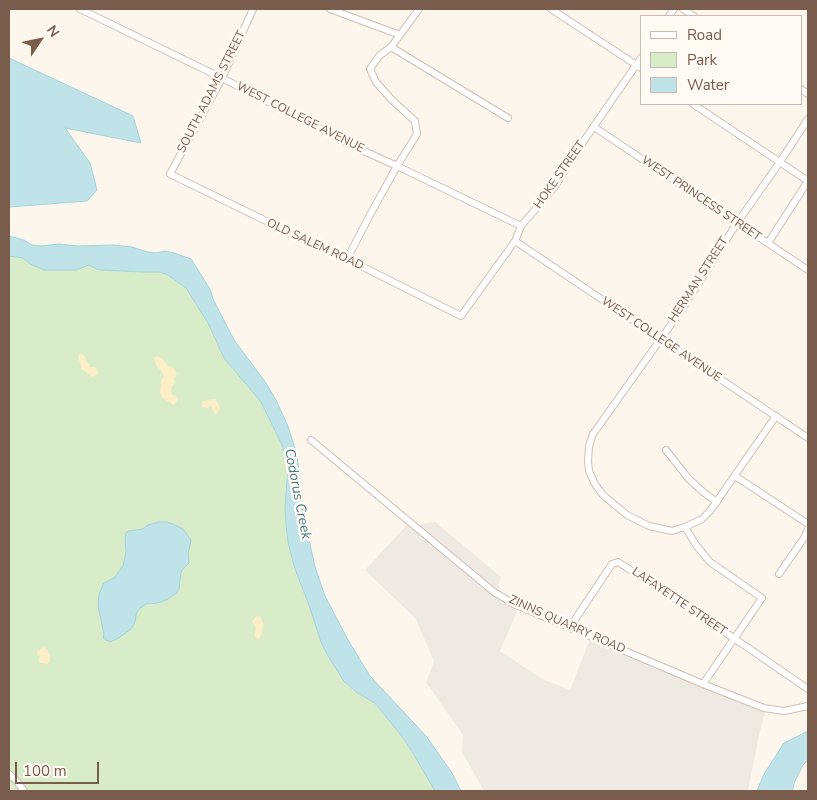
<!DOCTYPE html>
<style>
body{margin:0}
#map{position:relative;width:817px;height:800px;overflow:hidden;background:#fdf6ec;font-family:"Nunito Sans",sans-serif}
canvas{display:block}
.frame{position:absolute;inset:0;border:10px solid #7a5c4d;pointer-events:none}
.legend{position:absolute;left:640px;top:15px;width:162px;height:90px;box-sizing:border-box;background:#fffaf3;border:1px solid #cabbb1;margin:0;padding:6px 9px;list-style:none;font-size:15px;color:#7a5c4d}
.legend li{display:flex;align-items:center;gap:10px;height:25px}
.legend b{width:25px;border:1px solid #cabbb1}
.north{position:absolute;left:15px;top:15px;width:50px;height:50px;-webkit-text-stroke:4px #fffaf3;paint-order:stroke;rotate:56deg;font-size:14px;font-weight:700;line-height:20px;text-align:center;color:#7a5c4d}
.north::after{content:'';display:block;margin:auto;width:18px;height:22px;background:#7a5c4d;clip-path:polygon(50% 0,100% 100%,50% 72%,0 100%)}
.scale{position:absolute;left:15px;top:762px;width:84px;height:22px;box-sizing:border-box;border:2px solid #7a5c4d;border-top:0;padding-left:6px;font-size:15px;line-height:18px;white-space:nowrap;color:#7a5c4d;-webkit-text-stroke:4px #fffaf3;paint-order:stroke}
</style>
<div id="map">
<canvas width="817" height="800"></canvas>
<div class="frame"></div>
<ul class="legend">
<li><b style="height:6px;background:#fff"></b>Road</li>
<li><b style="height:14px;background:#d8ecc9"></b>Park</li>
<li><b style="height:14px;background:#bfe3e8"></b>Water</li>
</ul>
<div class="north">N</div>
<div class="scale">100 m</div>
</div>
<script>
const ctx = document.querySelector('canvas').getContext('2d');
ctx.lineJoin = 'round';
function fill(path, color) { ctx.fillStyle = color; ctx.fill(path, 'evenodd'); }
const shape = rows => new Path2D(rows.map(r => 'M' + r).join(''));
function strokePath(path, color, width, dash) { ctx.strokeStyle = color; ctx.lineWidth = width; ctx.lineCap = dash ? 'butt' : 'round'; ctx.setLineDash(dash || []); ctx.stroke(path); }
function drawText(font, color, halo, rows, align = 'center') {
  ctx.font = font + ' "Nunito Sans",sans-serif'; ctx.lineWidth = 5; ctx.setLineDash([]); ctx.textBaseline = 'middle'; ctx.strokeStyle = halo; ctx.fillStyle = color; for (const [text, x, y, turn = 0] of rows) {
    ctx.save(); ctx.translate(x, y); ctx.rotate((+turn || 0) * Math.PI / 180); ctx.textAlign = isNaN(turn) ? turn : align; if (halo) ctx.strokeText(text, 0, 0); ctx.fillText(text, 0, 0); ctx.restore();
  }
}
const industrial = shape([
 [435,522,501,577,496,597,518,609,500,651,542,679,570,690,590,639,765,711,758,740,748,791,484,791,462,752,463,735,426,682,434,662,416,619,365,570,406,526]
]);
const green = shape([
 [9,256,23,258,30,264,76,270,89,265,96,269,101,270,142,272,160,272,168,275,186,288,208,323,224,358,261,402,282,445,288,468,285,507,286,524,288,542,295,569,309,605,323,646,343,680,356,692,375,703,404,739,413,753,435,791,9,791]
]);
const sand = shape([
 [79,354,82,354,85,356,86,362,89,364,90,367,95,367,97,369,99,373,97,375,91,377,85,371,82,370,81,365,78,357],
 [156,356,157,356,162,358,167,365,174,368,176,371,177,374,174,379,175,383,172,386,171,393,172,395,176,396,178,398,177,401,173,405,163,398,160,393,161,381,164,376,162,372,156,365,154,359],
 [215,399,218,403,220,408,217,414,214,413,211,406,207,408,202,407,202,405,203,401],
 [256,616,261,617,263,624,262,634,259,639,257,639,254,635,256,628,252,622],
 [45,647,48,651,50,655,50,662,48,664,40,663,39,661,40,657,37,655,37,651]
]);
const water = shape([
 [9,58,133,116,141,143,65,128,90,163,97,190,87,201,9,207,9,58],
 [9,236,24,240,32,245,41,246,59,244,78,246,114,245,132,247,148,252,156,253,165,251,174,253,191,259,210,289,213,299,234,340,266,383,276,400,287,424,297,454,303,512,315,567,325,596,348,640,370,676,426,736,452,773,461,791,435,791,413,753,404,739,375,703,356,692,343,680,327,654,321,642,309,605,295,569,288,542,286,524,285,507,288,468,282,445,261,402,224,358,208,323,186,288,168,275,160,272,142,272,101,270,96,269,89,265,76,270,44,270,30,264,23,258,9,256,9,236],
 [159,522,167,522,173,524,183,529,191,540,188,554,189,563,182,570,181,573,179,589,177,593,168,599,158,603,146,604,138,610,136,615,135,622,131,629,117,639,110,642,103,638,104,634,98,606,99,594,104,583,114,578,123,566,126,552,125,538,126,533,128,531,143,529,148,525,159,522],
 [808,731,808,760,803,765,795,781,792,791,757,791,764,774,784,743,808,731]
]);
const minor = shape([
 [80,9,222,78,355,147,397,166,521,226],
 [253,9,222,78,170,174,305,240,347,259,461,316,515,241,521,226,546,197,556,185,574,155,641,58],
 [330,9,400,35],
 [551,9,641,68],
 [683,9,694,16],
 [669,16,674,9],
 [391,47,508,118],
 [801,89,808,94],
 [693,104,808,181,768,243],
 [594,127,808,270],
 [515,241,808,438],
 [347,259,370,215,397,166,417,134,415,121,392,100,376,82,370,69,379,56,391,47,400,35,419,9],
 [776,416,710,511,702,519,685,527,672,531,649,526,627,515,603,495,595,484,589,471,588,461,589,446,593,434,680,312,737,223,780,162,808,119],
 [311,440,494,592,514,604,703,684,764,708,784,711,808,706],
 [666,450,688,478,703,492,717,502],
 [735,476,808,524],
 [685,527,696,545,710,562,762,598,703,684],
 [779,574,804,538,808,529],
 [570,627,612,564,618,562,706,619,808,689],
 [9,774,16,780,24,791]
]);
const streetNames = [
 ["SOUTH ADAMS STREET",212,92,-63],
 ["WEST COLLEGE AVENUE",300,118,27],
 ["HOKE STREET",560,175,-55],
 ["WEST PRINCESS STREET",701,199,34],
 ["OLD SALEM ROAD",315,245,25],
 ["HERMAN STREET",699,280,-57],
 ["WEST COLLEGE AVENUE",661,340,34],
 ["LAFAYETTE STREET",679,602,34],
 ["ZINNS QUARRY ROAD",567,625,24]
];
const waterNames = [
 ["Codorus Creek",297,494,79]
];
fill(industrial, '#efe9e4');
fill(green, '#d8ecc9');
fill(sand, '#fcefc7');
fill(water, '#bfe3e8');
strokePath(water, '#a5d3da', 1);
strokePath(minor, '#d1beb0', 8);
strokePath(minor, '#fff', 6);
drawText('12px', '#7a5c4d', '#fffaf3', streetNames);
drawText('italic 14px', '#437c86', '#fffaf3', waterNames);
</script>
